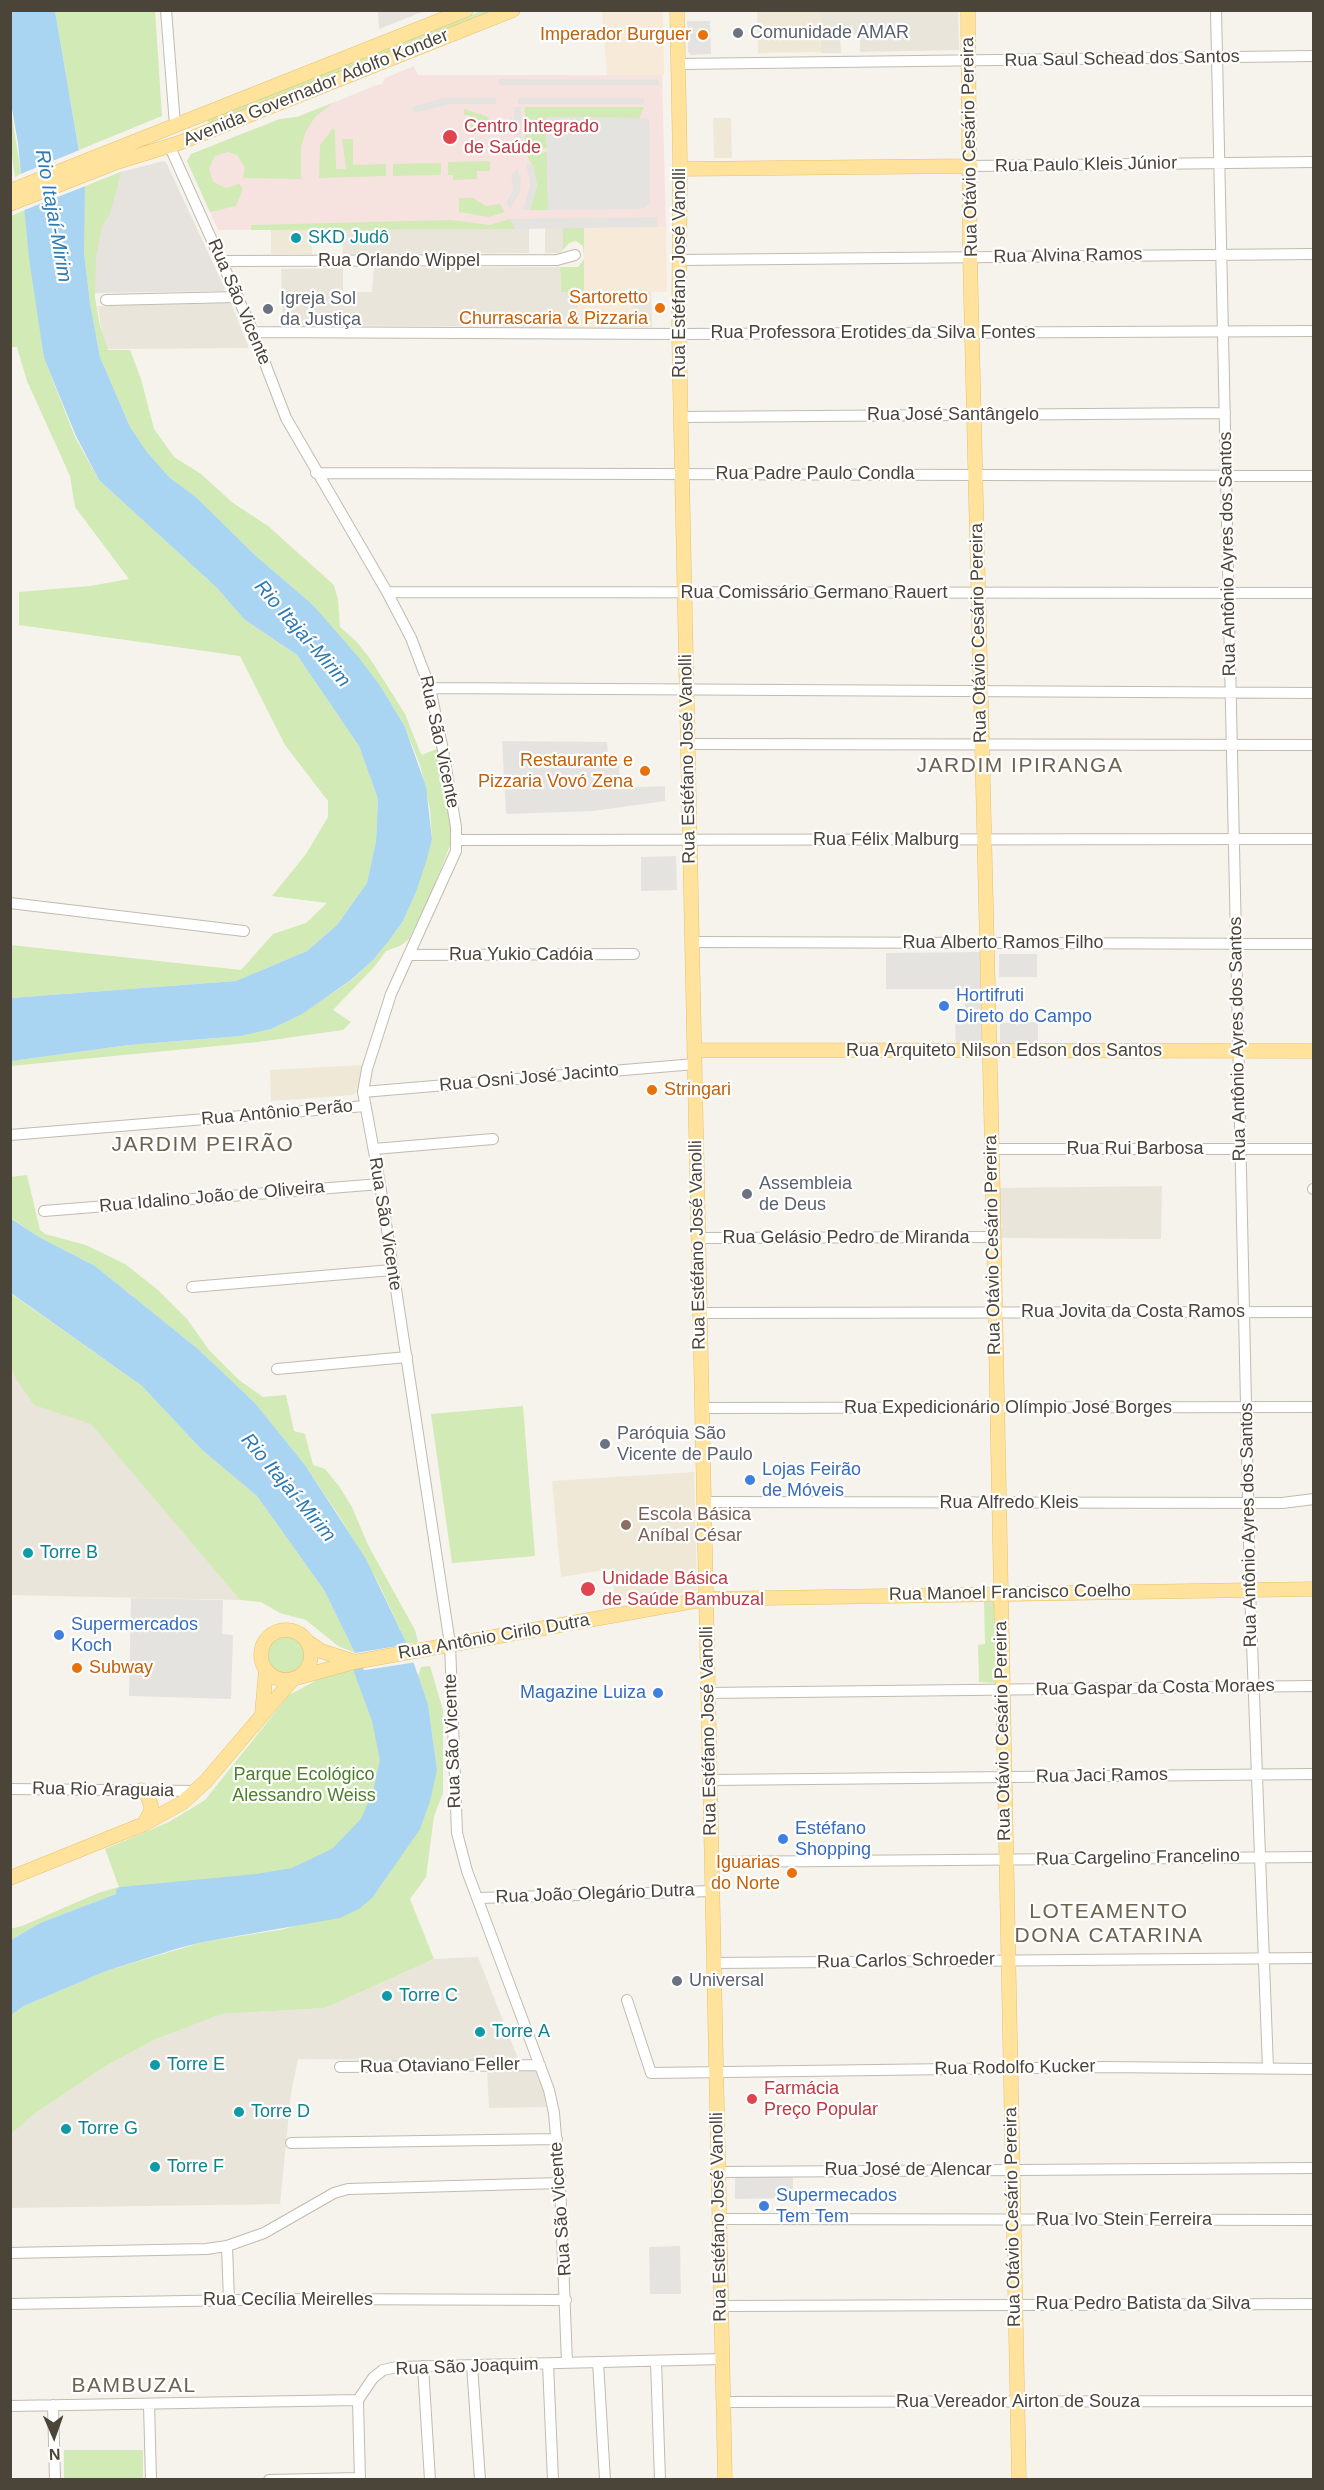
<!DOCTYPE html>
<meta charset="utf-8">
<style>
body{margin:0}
#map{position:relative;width:1324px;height:2490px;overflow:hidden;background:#f6f3ec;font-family:Helvetica,sans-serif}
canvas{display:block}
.frame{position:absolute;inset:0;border:12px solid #4b4439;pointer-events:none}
.north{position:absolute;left:24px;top:2406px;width:60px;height:60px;-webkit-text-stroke:4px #fff;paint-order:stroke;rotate:178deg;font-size:16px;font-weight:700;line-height:24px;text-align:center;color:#4b4439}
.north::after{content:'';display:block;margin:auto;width:21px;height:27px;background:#4b4439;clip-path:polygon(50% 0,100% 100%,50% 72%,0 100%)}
</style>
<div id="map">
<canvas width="1324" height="2490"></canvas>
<div class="frame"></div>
<div class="north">N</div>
</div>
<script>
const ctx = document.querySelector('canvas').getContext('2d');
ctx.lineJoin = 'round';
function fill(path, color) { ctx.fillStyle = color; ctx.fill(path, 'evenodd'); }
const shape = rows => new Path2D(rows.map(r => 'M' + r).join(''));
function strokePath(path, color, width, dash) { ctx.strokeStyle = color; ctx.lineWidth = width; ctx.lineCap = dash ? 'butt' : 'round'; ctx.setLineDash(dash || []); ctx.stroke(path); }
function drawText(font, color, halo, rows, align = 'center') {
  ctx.font = font + ' Helvetica,sans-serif'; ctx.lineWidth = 4.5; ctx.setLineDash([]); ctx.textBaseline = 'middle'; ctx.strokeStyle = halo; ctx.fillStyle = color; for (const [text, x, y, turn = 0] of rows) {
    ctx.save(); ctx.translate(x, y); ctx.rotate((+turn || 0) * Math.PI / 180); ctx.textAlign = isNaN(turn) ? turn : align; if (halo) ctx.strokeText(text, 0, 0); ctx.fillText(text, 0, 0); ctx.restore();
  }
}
const residential = shape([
 [820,11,958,11,959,50,860,52,860,34,857,34,840,37,841,53,821,53],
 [467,227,529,228,529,253,343,254,342,229],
 [545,228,563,228,563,248,560,253,545,253],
 [560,267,561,292,577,292,578,327,283,325,281,269,343,268,343,292,372,292,374,268],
 [632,292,651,292,652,327,633,327],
 [231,303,249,348,104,349,98,306],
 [1162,1186,1161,1239,1001,1238,1001,1227,1003,1227,1001,1223,1000,1188],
 [10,1341,91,1423,240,1600,11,1595],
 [478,1957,519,2061,298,2059,291,2093,280,2204,11,2208,10,2134,34,2114,104,2067,156,2039,222,2014,325,2008,434,1959],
 [533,2069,536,2071,542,2083,546,2107,489,2108,487,2070]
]);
const commercial = shape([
 [602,11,663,11,664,75,607,75],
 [666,227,667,292,632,292,633,327,578,327,577,292,584,292,584,228]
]);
const industrial = shape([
 [378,10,425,10,425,11,379,29],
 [163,161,166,162,225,289,223,291,95,293,69,193,121,172]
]);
const education = shape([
 [757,11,820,11,821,52,758,53],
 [713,118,731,118,732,158,714,158],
 [271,229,311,229,312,254,271,254],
 [362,1065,359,1090,353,1095,271,1101,270,1070],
 [694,1472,697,1591,616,1602,611,1569,561,1577,552,1481]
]);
const medical = shape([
 [414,66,418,75,662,75,666,227,218,230,187,161,191,154,280,119,297,117,377,85,382,84,385,78]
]);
const green = shape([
 [55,11,155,11,162,116,79,150],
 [481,11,498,11,210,125,207,119],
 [10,103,21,174,15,177,11,149],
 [333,103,315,117,306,131,301,147,301,179,243,178,245,167,237,155,228,152,215,156,209,169,213,182,226,188,239,184,242,187,242,191,236,206,210,212,187,161,191,154,280,119,297,117],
 [525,107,644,107,639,118,546,117,547,148,525,152],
 [464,109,486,116,498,126,471,127,470,115,464,115],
 [333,128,335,131,336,169,346,169,342,139,353,139,353,165,386,164,386,176,319,178,320,145],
 [547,152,548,210,530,210,537,186,534,169,527,155],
 [490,161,490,171,477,171,477,179,453,180,453,175,448,175,448,162],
 [441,163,441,175,393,176,393,164],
 [121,172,110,214,102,226,96,257,95,297,100,326,108,350,130,350,141,379,154,429,174,457,201,474,233,503,268,526,334,585,338,600,340,627,356,641,371,660,405,714,420,752,422,755,439,748,451,821,451,843,431,894,409,939,400,946,386,951,375,966,333,1010,351,1022,343,1030,258,1042,11,1066,10,1061,129,1045,241,1036,271,1029,301,1014,352,980,373,960,388,942,403,921,416,892,432,839,430,809,420,765,405,727,381,687,313,605,256,556,197,498,169,477,147,452,130,427,100,357,90,303,84,253,85,186],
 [459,198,473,198,486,206,500,204,505,212,489,217,459,212],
 [25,210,44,358,75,437,99,480,216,587,245,620,297,655,359,746,378,799,376,841,367,883,337,925,307,951,236,981,11,998,11,945,241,970,273,934,306,923,327,903,272,896,306,854,328,817,328,801,285,745,240,656,19,625,19,592,90,586,129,579,75,507,70,476,27,381,17,347,11,347,11,216],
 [510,219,515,229,251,230,251,225,451,220,490,225],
 [563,228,584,228,584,292,561,292,560,267,578,267,584,259,583,246,576,241,569,243,560,253,563,248],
 [27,1175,40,1230,45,1234,86,1245,125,1264,158,1290,187,1319,209,1350,239,1380,263,1397,286,1395,294,1431,305,1434,313,1465,325,1469,339,1486,352,1507,368,1545,415,1630,418,1642,407,1644,377,1580,341,1519,305,1465,255,1403,198,1349,95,1266,39,1237,11,1218,10,1177],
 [10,1293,142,1386,202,1450,257,1496,324,1590,355,1653,338,1646,306,1620,280,1613,261,1602,240,1600,91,1424,34,1405,16,1379,11,1366],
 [523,1406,535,1556,452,1563,431,1414],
 [994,1601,995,1683,979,1682,978,1645,985,1644,984,1602],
 '266 1654a20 20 0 1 1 40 0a20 20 0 1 1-40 0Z',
 [430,1666,443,1710,443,1793,434,1816,426,1877,410,1899,434,1959,325,2008,222,2014,156,2039,104,2067,34,2114,11,2134,11,2015,24,2006,106,1971,203,1942,285,1929,373,1897,385,1880,437,1770,428,1704,418,1676,421,1667],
 [358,1667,377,1720,385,1760,378,1793,365,1822,335,1853,293,1873,257,1879,121,1892,40,1923,11,1940,10,1929,22,1926,98,1893,119,1887,105,1849,169,1822,205,1800,289,1695,332,1672],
 [64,2450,143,2450,143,2479,64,2479]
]);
const parking = shape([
 [687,21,710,21,711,54,691,55,688,52],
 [499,79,659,80,659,85,499,85],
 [443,98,496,98,496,104,451,104,413,113,412,107],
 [518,98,644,98,644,104,518,104],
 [514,107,521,107,521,147,514,146],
 [546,117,649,118,650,201,646,207,641,209,548,210],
 [526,163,533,165,537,186,530,210,523,210,530,185],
 [518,170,521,181,520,192,510,209,506,203,513,190,511,174],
 [657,217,657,227,515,229,510,219],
 [502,741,607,742,608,755,619,755,620,788,665,786,665,801,593,811,506,814],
 [676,856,677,890,641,891,641,857],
 [980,952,983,1044,956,1045,955,1022,965,1022,964,989,886,989,886,953],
 [999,954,1037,954,1037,977,999,977],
 [1038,1022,1038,1044,1000,1044,1000,1023],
 [131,1598,223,1600,222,1634,233,1635,231,1699,129,1696],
 [735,2177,793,2177,793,2198,735,2199],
 [680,2246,681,2294,650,2294,649,2247]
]);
const water = shape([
 [10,11,55,11,85,186,84,253,90,303,100,357,130,427,147,452,169,477,197,498,256,556,313,605,359,658,381,687,405,727,426,787,432,839,426,862,416,892,403,921,388,942,373,960,351,980,302,1014,271,1029,241,1036,129,1045,11,1061,11,998,236,981,307,951,337,925,367,883,376,841,378,799,359,746,297,655,245,620,216,587,99,480,76,436,44,358,29,258,18,143,11,103],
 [10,1218,39,1237,95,1266,198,1349,255,1403,305,1465,366,1559,407,1644,428,1704,437,1770,430,1801,420,1829,373,1897,359,1909,340,1918,203,1942,179,1948,106,1971,24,2006,11,2015,11,1940,40,1923,121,1892,257,1879,293,1873,335,1853,365,1822,378,1793,385,1760,377,1720,359,1671,355,1653,324,1590,257,1496,202,1450,142,1386,11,1293]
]);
const pier = shape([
 [82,149,88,185,22,211,18,175],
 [410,1644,417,1662,359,1671,355,1653]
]);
const canal = shape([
 [121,1892,257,1879,293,1873,335,1853,365,1822,378,1793,385,1760,377,1720,359,1671]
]);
const minor = shape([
 [166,10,175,125],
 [1216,10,1250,1590,1268,2068],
 [678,64,1314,56],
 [169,145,251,327,286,418,387,592,411,638,430,688,443,750,456,827,456,851,391,994,367,1069,363,1092,380,1184,450,1644,457,1833,467,1871,549,2090,554,2113,560,2183,567,2363],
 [971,166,1314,162],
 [679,260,1314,254],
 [222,261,557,260,575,255],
 [106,300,238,297],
 [253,332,679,334,1314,331],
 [681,417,1225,413],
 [316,473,1314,476],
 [387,592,1314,593],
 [430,688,1314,693],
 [688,744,1314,745],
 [458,840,1314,839],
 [10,903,244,931],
 [692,942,1314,944],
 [409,955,634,954],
 [363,1092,695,1064],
 [10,1135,365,1106],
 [374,1149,493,1139],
 [992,1149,1314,1149],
 [1313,1189,1314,1189],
 [44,1211,380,1184],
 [698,1238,993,1237],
 [192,1287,392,1270],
 [700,1313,1314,1312],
 [277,1369,407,1357],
 [702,1408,1314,1407],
 [704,1502,1282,1503,1314,1499],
 [708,1693,1314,1686],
 [710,1780,1314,1774],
 [10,1789,196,1791],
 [711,1862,1314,1857],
 [479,1898,712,1891],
 [714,1963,1314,1958],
 [627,2000,651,2073,1102,2067,1314,2069],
 [340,2067,540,2065],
 [291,2143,557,2139],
 [718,2172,1314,2168],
 [719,2219,1314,2220],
 [227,2246,229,2300],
 [10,2253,206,2249,227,2246,264,2233,334,2193,348,2189,560,2183],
 [10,2304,303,2299,566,2300],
 [721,2306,1314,2304],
 [656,2361,660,2480],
 [598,2362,605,2480],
 [548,2364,553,2480],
 [472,2365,480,2480],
 [423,2366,430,2480],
 [358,2400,360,2480],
 [723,2402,1314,2401],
 [149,2404,151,2480],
 [53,2405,55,2480],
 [10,2406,358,2400,373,2378,383,2370,397,2367,722,2359],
 [269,2480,360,2478]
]);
const major = shape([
 [677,10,680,159,679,334,725,2480],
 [968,10,970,257,992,1149,1019,2480],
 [680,169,971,166],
 [10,191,466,10],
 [10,204,117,162,179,143,513,10],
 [694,1050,1314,1051],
 '261 1655a25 25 0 1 1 50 0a25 25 0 1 1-50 0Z',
 [308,1642,321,1651,352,1661],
 [300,1677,354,1662,706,1599,1314,1589],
 [262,1714,266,1670],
 [141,1790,147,1795,151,1805,151,1811,144,1824],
 [10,1878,144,1824,182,1803,206,1781,293,1679]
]);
const markers = [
 [738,33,6,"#6b7280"],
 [703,35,6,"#e8710a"],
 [450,137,8,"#e0444e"],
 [296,238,6,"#0f9aa8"],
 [660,308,6,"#e8710a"],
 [268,309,6,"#6b7280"],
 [645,771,6,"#e8710a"],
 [944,1006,6,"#3f7fe0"],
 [652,1090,6,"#e8710a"],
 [747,1194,6,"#6b7280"],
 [605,1444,6,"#6b7280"],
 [750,1480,6,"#3f7fe0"],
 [626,1525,6,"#8d6e63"],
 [28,1553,6,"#0f9aa8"],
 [588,1589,8,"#e0444e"],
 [59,1635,6,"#3f7fe0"],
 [77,1668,6,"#e8710a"],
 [658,1693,6,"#3f7fe0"],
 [783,1839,6,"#3f7fe0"],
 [792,1873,6,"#e8710a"],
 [677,1981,6,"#6b7280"],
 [387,1996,6,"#0f9aa8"],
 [480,2032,6,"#0f9aa8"],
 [155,2065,6,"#0f9aa8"],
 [752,2099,6,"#e0444e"],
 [239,2112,6,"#0f9aa8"],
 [66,2129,6,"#0f9aa8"],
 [155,2167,6,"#0f9aa8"],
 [764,2206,6,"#3f7fe0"]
];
const worshipNames = [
 ["Comunidade AMAR",750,33],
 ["Igreja Sol",280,299],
 ["da Justiça",280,320],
 ["Assembleia",759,1184],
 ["de Deus",759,1205],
 ["Paróquia São",617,1434],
 ["Vicente de Paulo",617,1455],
 ["Universal",689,1981]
];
const foodNames = [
 ["Imperador Burguer",691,35],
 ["Sartoretto",648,298],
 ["Churrascaria & Pizzaria",648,319],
 ["Restaurante e",633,761],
 ["Pizzaria Vovó Zena",633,782],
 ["Stringari",664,1090,"left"],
 ["Subway",89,1668,"left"],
 ["Iguarias",780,1863],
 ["do Norte",780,1884]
];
const streetNames = [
 ["Rua Saul Schead dos Santos",1122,59,-1],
 ["Avenida Governador Adolfo Konder",316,88,-22],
 ["Rua Otávio Cesário Pereira",970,147,-91],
 ["Rua Paulo Kleis Júnior",1086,165,-1],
 ["Rua Alvina Ramos",1068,256,-1],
 ["Rua Orlando Wippel",399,261],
 ["Rua Estéfano José Vanolli",680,273,-90],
 ["Rua São Vicente",239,302,67],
 ["Rua Professora Erotides da Silva Fontes",873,333],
 ["Rua José Santângelo",953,415],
 ["Rua Padre Paulo Condla",815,474],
 ["Rua Antônio Ayres dos Santos",1228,554,-91],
 ["Rua Comissário Germano Rauert",814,593],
 ["Rua Otávio Cesário Pereira",979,633,-91],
 ["Rua São Vicente",439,742,78],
 ["Rua Estéfano José Vanolli",688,759,-91],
 ["Rua Félix Malburg",886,840],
 ["Rua Alberto Ramos Filho",1003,943],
 ["Rua Yukio Cadóia",521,955],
 ["Rua Antônio Ayres dos Santos",1238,1039,-91],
 ["Rua Arquiteto Nilson Edson dos Santos",1004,1051],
 ["Rua Osni José Jacinto",529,1078,-5],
 ["Rua Antônio Perão",277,1113,-5],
 ["Rua Rui Barbosa",1135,1149],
 ["Rua Idalino João de Oliveira",212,1197,-5],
 ["Rua São Vicente",385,1224,81],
 ["Rua Gelásio Pedro de Miranda",846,1238],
 ["Rua Estéfano José Vanolli",698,1245,-91],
 ["Rua Otávio Cesário Pereira",993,1245,-91],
 ["Rua Jovita da Costa Ramos",1133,1312],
 ["Rua Expedicionário Olímpio José Borges",1008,1408],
 ["Rua Alfredo Kleis",1009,1503],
 ["Rua Antônio Ayres dos Santos",1249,1525,-91],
 ["Rua Manoel Francisco Coelho",1010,1593,-1],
 ["Rua Antônio Cirilo Dutra",494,1637,-10],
 ["Rua Gaspar da Costa Moraes",1155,1688,-1],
 ["Rua Estéfano José Vanolli",709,1731,-91],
 ["Rua Otávio Cesário Pereira",1003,1731,-91],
 ["Rua São Vicente",453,1741,-92],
 ["Rua Jaci Ramos",1102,1776,-1],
 ["Rua Rio Araguaia",103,1790,1],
 ["Rua Cargelino Francelino",1138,1858,-1],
 ["Rua João Olegário Dutra",595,1894,-2],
 ["Rua Carlos Schroeder",906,1961,-1],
 ["Rua Otaviano Feller",440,2066,-1],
 ["Rua Rodolfo Kucker",1015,2068,-1],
 ["Rua José de Alencar",908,2170],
 ["Rua São Vicente",561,2209,-94],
 ["Rua Estéfano José Vanolli",719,2217,-91],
 ["Rua Otávio Cesário Pereira",1013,2217,-91],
 ["Rua Ivo Stein Ferreira",1124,2220],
 ["Rua Cecília Meirelles",288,2300],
 ["Rua Pedro Batista da Silva",1143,2304],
 ["Rua São Joaquim",467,2367,-2],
 ["Rua Vereador Airton de Souza",1018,2402]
];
const healthNames = [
 ["Centro Integrado",464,127],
 ["de Saúde",464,148],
 ["Unidade Básica",602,1579],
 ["de Saúde Bambuzal",602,1600],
 ["Farmácia",764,2089],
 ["Preço Popular",764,2110]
];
const cultureNames = [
 ["SKD Judô",308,238],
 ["Torre B",40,1553],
 ["Torre C",399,1996],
 ["Torre A",492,2032],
 ["Torre E",167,2065],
 ["Torre D",251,2112],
 ["Torre G",78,2129],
 ["Torre F",167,2167]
];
const shopNames = [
 ["Hortifruti",956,996],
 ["Direto do Campo",956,1017],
 ["Lojas Feirão",762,1470],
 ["de Móveis",762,1491],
 ["Supermercados",71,1625],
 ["Koch",71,1646],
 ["Magazine Luiza",646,1693,"right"],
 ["Estéfano",795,1829],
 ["Shopping",795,1850],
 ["Supermecados",776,2196],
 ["Tem Tem",776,2217]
];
const educationNames = [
 ["Escola Básica",638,1515],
 ["Aníbal César",638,1536]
];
const parkNames = [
 ["Parque Ecológico",304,1775],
 ["Alessandro Weiss",304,1796]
];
const waterNames = [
 ["Rio Itajaí-Mirim",53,216,80],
 ["Rio Itajaí-Mirim",302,634,49],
 ["Rio Itajaí-Mirim",288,1488,50]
];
const quarterNames = [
 ["JARDIM IPIRANGA",1020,766],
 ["JARDIM PEIRÃO",203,1145],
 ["LOTEAMENTO",1109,1912],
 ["DONA CATARINA",1109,1936],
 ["BAMBUZAL",134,2386]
];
fill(residential, '#eae5da');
fill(commercial, '#f7ead8');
fill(industrial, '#e6e2dd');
fill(education, '#efe8d6');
fill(medical, '#f6e3e0');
fill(green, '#d2eab5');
fill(parking, '#e5e3e0');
fill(water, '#a9d4f2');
fill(pier, '#f6f3ec');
strokePath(canal, '#a9d4f2', 10);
strokePath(minor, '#c2bbae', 12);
strokePath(major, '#e6c16a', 15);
strokePath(minor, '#fff', 10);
strokePath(major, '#ffe39c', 14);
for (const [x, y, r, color] of markers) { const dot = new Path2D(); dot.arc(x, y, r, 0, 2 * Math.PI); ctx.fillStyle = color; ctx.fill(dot); strokePath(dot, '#fff', 2); }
drawText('18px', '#5b616d', '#fff', worshipNames, 'left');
drawText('18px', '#c56008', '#fff', foodNames, 'right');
drawText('18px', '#4b4439', '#fff', streetNames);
drawText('18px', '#be3a42', '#fff', healthNames, 'left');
drawText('18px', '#0d838f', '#fff', cultureNames, 'left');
drawText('18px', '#366cbe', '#fff', shopNames, 'left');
drawText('18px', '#785e54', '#fff', educationNames, 'left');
drawText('18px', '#4a7f2a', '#fff', parkNames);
drawText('italic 20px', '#2e7ab2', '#fff', waterNames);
ctx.letterSpacing = '1.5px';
drawText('21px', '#6e6250', '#fff', quarterNames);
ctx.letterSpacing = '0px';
</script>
